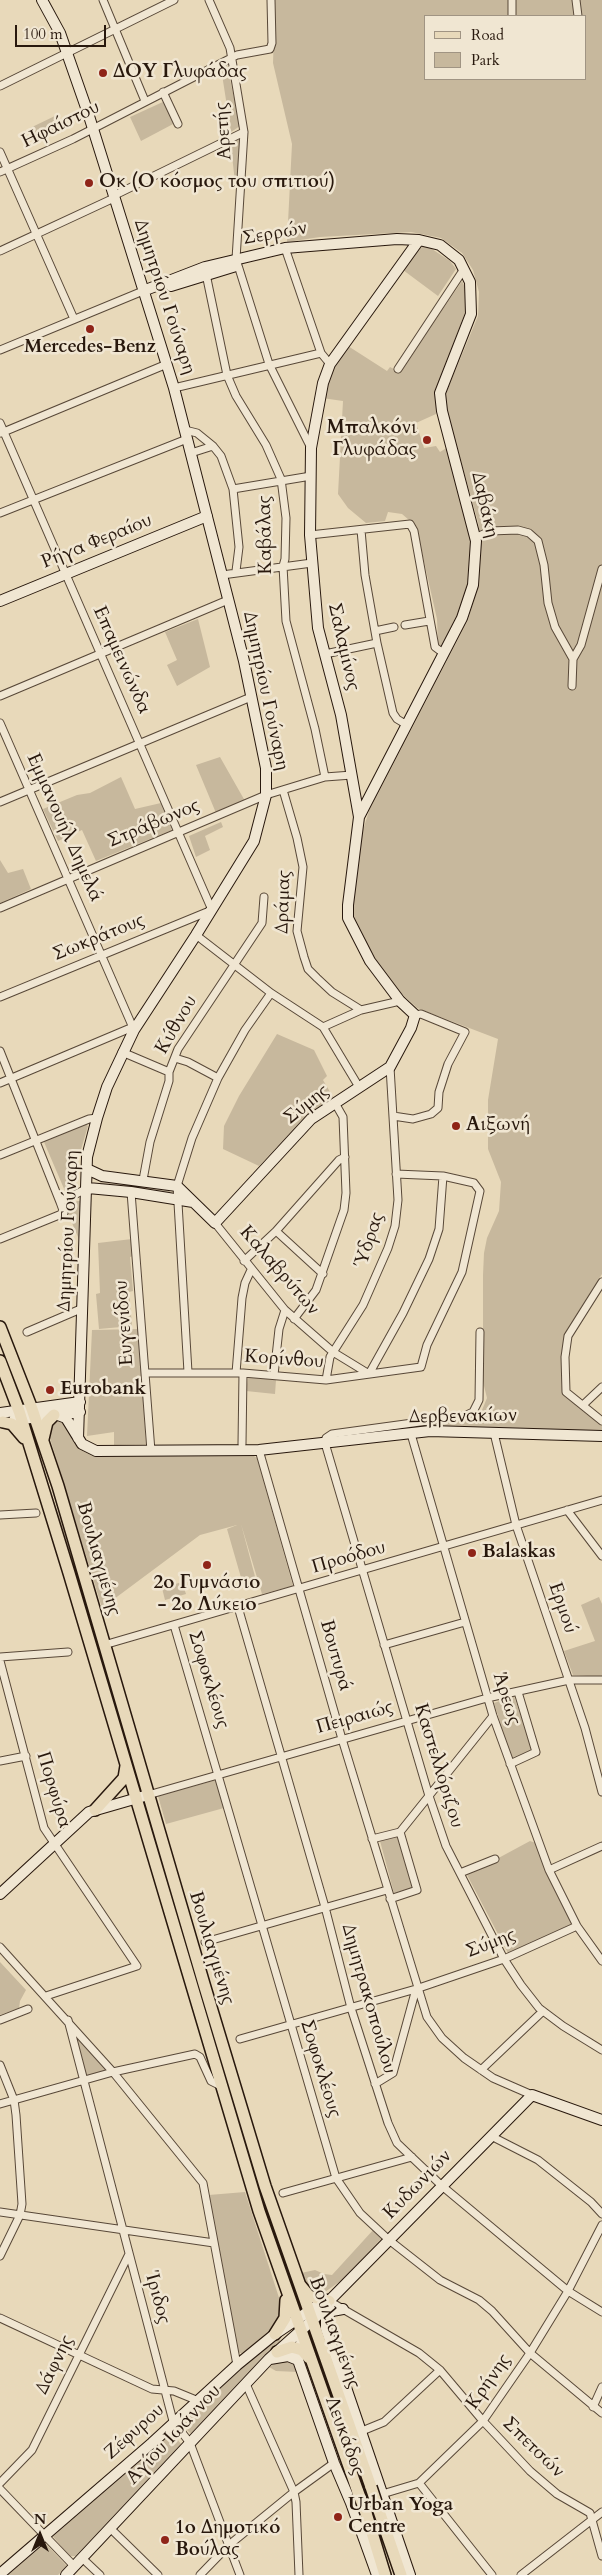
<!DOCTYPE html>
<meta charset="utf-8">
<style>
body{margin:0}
#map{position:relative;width:602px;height:2575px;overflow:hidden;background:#e8d9ba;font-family:Cardo,serif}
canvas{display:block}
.legend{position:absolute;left:424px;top:15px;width:162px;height:65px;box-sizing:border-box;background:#f0e6d2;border:1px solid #a09483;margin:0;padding:6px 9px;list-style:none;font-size:15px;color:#28180d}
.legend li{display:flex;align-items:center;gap:10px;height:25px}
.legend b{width:25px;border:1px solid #a09483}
.north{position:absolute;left:15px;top:2510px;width:50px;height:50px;-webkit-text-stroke:4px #f0e6d2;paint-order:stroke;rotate:0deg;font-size:14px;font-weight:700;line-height:20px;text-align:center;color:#28180d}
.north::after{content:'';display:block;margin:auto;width:18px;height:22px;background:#28180d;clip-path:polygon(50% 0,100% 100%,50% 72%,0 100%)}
.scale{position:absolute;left:15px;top:25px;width:91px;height:22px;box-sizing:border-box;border:2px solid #28180d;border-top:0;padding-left:6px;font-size:15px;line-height:18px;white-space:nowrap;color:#28180d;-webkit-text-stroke:4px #f0e6d2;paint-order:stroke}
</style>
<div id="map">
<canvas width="602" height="2575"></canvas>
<ul class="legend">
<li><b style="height:6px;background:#e8d9ba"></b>Road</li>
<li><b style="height:14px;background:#c7b89d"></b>Park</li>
</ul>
<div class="north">N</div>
<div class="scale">100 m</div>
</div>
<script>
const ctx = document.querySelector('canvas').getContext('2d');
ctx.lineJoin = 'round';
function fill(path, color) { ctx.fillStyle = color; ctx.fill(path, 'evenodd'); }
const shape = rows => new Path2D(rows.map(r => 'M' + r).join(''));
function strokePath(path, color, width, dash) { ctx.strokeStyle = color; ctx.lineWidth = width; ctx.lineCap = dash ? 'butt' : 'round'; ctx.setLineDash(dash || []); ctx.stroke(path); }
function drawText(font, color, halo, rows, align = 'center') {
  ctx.font = font + ' Cardo,serif'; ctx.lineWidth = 5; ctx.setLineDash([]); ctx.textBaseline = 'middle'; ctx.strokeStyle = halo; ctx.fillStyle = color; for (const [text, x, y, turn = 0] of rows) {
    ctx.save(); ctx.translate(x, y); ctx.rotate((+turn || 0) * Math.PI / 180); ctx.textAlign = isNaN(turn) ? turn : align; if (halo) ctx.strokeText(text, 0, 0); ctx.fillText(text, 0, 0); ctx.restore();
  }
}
const green = shape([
 [275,0,602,0,602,1274,568,1328,561,1354,562,1391,602,1426,602,1433,335,1437,470,1419,482,1410,487,1398,483,1382,483,1275,484,1253,487,1238,499,1211,501,1182,488,1149,488,1100,498,1039,417,1008,401,993,379,965,355,923,353,908,353,891,363,830,369,811,468,620,474,600,481,547,478,522,446,408,446,393,478,316,479,292,473,270,462,253,441,238,411,232,320,237,287,242,292,144,273,63],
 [426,16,586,16,586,79,426,79],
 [227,65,240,126,231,132,221,68],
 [165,101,175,123,141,141,130,117],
 [57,115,63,129,36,142,30,128],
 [238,135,242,138,237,183,235,182,230,138],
 [426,245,450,261,456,269,438,296,403,270,420,248],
 [462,281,467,291,467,307,436,391,436,414,416,423,424,448,436,446,440,452,448,447,471,543,470,569,463,605,442,647,438,645,437,619,416,526,402,514,388,512,385,521,366,523,348,508,338,494,343,401,322,398,335,363,337,364,348,346,387,371,390,367,400,372],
 [198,619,210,667,177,686,167,665,177,660,165,632],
 [220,757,245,801,216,813,196,765],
 [121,777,135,809,161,803,172,830,96,861,82,830,58,841,43,809,77,795,90,793],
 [221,822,223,827,205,836,210,850,196,857,189,836],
 [0,860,8,873,23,869,31,889,0,903],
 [277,1034,314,1050,327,1076,323,1080,333,1097,299,1124,259,1166,223,1149,224,1126,239,1096],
 [85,1123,88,1126,69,1190,65,1191,44,1142,45,1139],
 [99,1179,169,1187,170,1193,101,1185],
 [77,1201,82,1201,81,1244,69,1216,69,1209],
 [132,1239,133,1256,130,1257,133,1291,129,1292,132,1326,99,1329,96,1294,100,1293,98,1243],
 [139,1329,146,1444,114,1445,114,1432,87,1436,92,1330],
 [248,1377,276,1380,275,1394,246,1391],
 [58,1420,63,1422,83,1451,93,1456,252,1455,257,1458,293,1586,262,1594,241,1524,257,1584,244,1588,227,1529,237,1525,200,1535,102,1608,49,1435,52,1424],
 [51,1493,68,1540,141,1790,140,1792,136,1787],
 [182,1582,186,1594,165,1600,162,1588],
 [599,1597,602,1604,602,1677,573,1675,564,1651,595,1641,581,1605],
 [514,1696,533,1753,512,1760,494,1703],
 [216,1780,224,1808,166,1824,158,1796],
 [146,1807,245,2142,262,2197,250,2166,144,1808],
 [397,1836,412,1888,394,1893,380,1841],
 [530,1841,536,1843,572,1924,569,1928,511,1954,508,1953,467,1875],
 [0,1962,26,1990,20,2001,19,2008,0,2015],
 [78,2034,107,2072,86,2077,76,2036],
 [245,2192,282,2307,281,2316,274,2330,242,2353,238,2353,209,2195],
 [374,2229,383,2237,342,2280,322,2294,315,2294,306,2286,301,2273,315,2270,324,2274,332,2275],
 [278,2338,281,2342,191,2434,179,2422],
 [283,2359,294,2363,298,2372,276,2371,269,2367],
 [170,2431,182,2445,76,2556,69,2556,51,2534],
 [43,2541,67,2566,58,2575,5,2575]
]);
const street = shape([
 [103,0,145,101],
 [209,0,230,48,244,132,236,259,269,364,311,448],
 [576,0,578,16],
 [512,16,512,0],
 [0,86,174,0],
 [163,92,178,124],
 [0,152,74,319],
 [0,172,73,139,237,55,270,49,272,43,271,0],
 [113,196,244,132],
 [285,248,321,353,330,364],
 [0,251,114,198],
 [206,274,227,375,236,396,266,445,281,479,286,518,285,559,283,566,286,621,315,729,325,777],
 [0,350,143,291],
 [398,369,464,269],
 [174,388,321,353],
 [0,423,212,910,0,997],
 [185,430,197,433,213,446,221,456,233,489,239,547,236,571],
 [1,433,167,364],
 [191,453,213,446],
 [233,489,311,476],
 [0,513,187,439],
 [361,530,365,575,377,643,393,713,397,719,407,725],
 [310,535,410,524,414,531,435,647,443,653],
 [475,538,490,531,518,530,529,533,538,541,544,565,548,603,555,627,573,659,572,686],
 [222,575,312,563],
 [405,625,429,621],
 [375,631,394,627],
 [325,654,377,643],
 [573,659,581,645,602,569],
 [0,696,228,600],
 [0,723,134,1030],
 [283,790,297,838,303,867,297,931,304,957,308,969,317,978,332,992,361,1010],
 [0,802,251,697],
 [0,908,266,795,325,777,352,775],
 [196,935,271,993,323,1027,359,1087],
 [323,1027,361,1010,400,1001],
 [0,1051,60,1202],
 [122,1052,169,1072],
 [175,1058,188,1062,218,1078],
 [0,1083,133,1027],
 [393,1116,413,1119,431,1114,438,1108,439,1092,448,1064,465,1032,421,1014,415,1015],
 [0,1155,89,1119,97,1118],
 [143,1180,150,1142,169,1081,169,1072,178,1049,262,923,264,897],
 [131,1192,151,1451],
 [215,1223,285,1310,333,1352,369,1374],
 [276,1231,323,1274],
 [0,1239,64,1213,60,1202,88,1188],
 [244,1261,276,1231,339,1160,345,1157],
 [602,1282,568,1336,565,1357,566,1392,602,1421],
 [294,1319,316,1290,344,1210,346,1193,343,1117,335,1103],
 [27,1332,83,1308],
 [480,1332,479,1400,473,1412,464,1416,332,1434,326,1438,325,1443,429,1796,446,1846,504,1959,521,1985,539,2008,563,2026,602,2050],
 [188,1372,177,1186,192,1138,218,1078,245,1030,271,993],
 [145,1373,243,1373,326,1380,421,1367,427,1345,462,1272,480,1191,474,1183,443,1176,396,1174],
 [236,1373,242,1298,245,1283,251,1270],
 [369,1374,403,1313,429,1259,439,1229,443,1176],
 [274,1375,279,1329,285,1310],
 [326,1380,330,1357,363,1305,388,1248,395,1226,398,1200,390,1067],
 [583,1405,602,1387],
 [494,1433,516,1525,585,1728,602,1792],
 [411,1434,493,1716,549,1870,577,1926,602,1961],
 [242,1444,243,1373],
 [259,1450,342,1739,427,2017,442,2038,464,2058,493,2078,532,2095],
 [567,1510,602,1556],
 [0,1515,36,1513],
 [238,1607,325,1907,351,2008,388,2123,397,2143,442,2186,568,2291,602,2312],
 [174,1625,336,2178,360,2213,389,2240,440,2280,479,2300,492,2311,530,2353,602,2413],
 [104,1645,602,1500],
 [384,1645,465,1622],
 [0,1657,68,1652],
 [0,1661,44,1828,137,1966,46,1996],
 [0,1761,26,1756],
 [510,1764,536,1752,518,1692],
 [148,1795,487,1698,569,1680,602,1680],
 [372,1839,400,1832,493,1716],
 [549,1870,602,1846],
 [460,1873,495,1859],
 [390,1899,417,1890,400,1832],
 [205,1942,387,1890],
 [0,1947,113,2072,203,2183,237,2365],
 [0,2020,28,2009],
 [68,2020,173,2421,190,2443,240,2575],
 [240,2039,416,1989,504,1959,577,1926],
 [0,2065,14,2100,16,2115,22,2204,20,2215,0,2256],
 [481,2070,543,2011],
 [375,2084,393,2073,416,1989],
 [0,2104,113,2072,195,2054,200,2057,211,2081,221,2086],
 [491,2136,538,2160,591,2202,602,2214],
 [283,2193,412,2157],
 [0,2212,214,2243],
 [329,2301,419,2353,440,2370,483,2421,530,2471,557,2494,590,2513,602,2556],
 [0,2318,152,2389,174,2391,196,2400],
 [246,2384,294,2492,296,2502,299,2575],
 [593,2407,602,2387],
 [362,2431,384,2422,440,2370],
 [0,2483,32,2450,129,2254],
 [419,2483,492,2575],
 [0,2489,74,2566],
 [359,2501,419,2483,483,2421,530,2353,568,2291,602,2225],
 [110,2528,158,2575],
 [82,2558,100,2575],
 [200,2575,229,2545,294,2492,334,2463],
 [521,2575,602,2512]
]);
const secondary = shape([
 [42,0,60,33,89,116,174,388,244,661,266,768,266,795,254,841,196,935,134,1030,107,1087,97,1118,87,1157,78,1438],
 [171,286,236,266],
 [143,291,205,267,285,248,397,239,419,240,440,245,459,260,470,282,471,314,440,393,442,411,476,541,473,585,462,618,359,817],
 [0,601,207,516],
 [87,1169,102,1176,177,1186,215,1223,311,1119,390,1067,411,1028,415,1015,400,1001,370,961,348,918,348,905,359,817,341,715,318,628,310,535,311,448,323,383,330,364,419,240],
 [88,1188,131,1192,193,1202],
 [0,1413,80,1402],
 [58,1415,66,1418,82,1444,96,1451,259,1450,430,1431,602,1436],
 [14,1420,80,1412],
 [0,1894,89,1812,148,1795],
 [343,2309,332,2311,326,2317,326,2329,410,2575],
 [301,2343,298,2360,334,2463,351,2503,377,2575],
 [270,2359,288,2356,298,2360],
 [0,2574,152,2443,237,2365,275,2334,321,2303,329,2301],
 [66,2575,269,2359,326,2308,329,2301,532,2095,602,2120]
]);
const primary = shape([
 [0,1327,32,1409,58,1486,204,1984,265,2186,371,2487],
 [0,1361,19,1411,69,1573,259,2211,358,2492],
 [3,1422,12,1424,24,1438],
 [43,1439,47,1422,54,1415],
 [95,1810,124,1778,126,1766],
 [300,2285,309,2296,329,2301],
 [275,2334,285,2318,286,2300],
 [277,2352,292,2347,302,2350,309,2358],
 [378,2508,401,2575],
 [366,2513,385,2575]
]);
const primaryBridge = shape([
 [371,2487,378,2508],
 [358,2492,366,2513]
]);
const markers = [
 [103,73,5,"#8f2418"],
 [89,183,5,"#8f2418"],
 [90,329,5,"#8f2418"],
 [427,440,5,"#8f2418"],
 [456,1126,5,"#8f2418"],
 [50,1390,5,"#8f2418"],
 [472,1553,5,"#8f2418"],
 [207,1565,5,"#8f2418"],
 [338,2517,5,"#8f2418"],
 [165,2540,5,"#8f2418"]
];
const poiNames = [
 ["ΔΟΥ Γλυφάδας",113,73],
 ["Οκ (Ο κόσμος του σπιτιού)",99,183],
 ["Mercedes-Benz",90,348,"center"],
 ["Μπαλκόνι",417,429,"right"],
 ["Γλυφάδας",417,451,"right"],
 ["Αιξωνή",466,1126],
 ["Eurobank",60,1390],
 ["Balaskas",482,1553],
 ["2ο Γυμνάσιο",207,1584,"center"],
 ["- 2ο Λύκειο",207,1606,"center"],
 ["Urban Yoga",348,2506],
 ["Centre",348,2528],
 ["1ο Δημοτικό",175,2529],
 ["Βούλας",175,2551]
];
const streetNames = [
 ["Ηφαίστου",61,125,-26],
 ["Αρετής",224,131,-94],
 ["Σερρών",275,234,-10],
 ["Δημητρίου Γούναρη",164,297,72],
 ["Δαβάκη",484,505,77],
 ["Καβάλας",266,535,-91],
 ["Ρήγα Φεραίου",97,542,-22],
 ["Σαλαμίνος",343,647,77],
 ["Επαμεινώνδα",121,660,66],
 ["Δημητρίου Γούναρη",265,691,78],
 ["Στράβωνος",154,824,-23],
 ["Εμμανουήλ Δημελά",64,828,66],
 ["Δράμας",284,902,-88],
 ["Σωκράτους",99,938,-22],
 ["Κύθνου",177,1025,-60],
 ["Σύμης",307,1105,-39],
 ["Δημητρίου Γούναρη",69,1231,-87],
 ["Ύδρας",370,1240,-72],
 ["Καλαβρύτων",279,1271,49],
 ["Ευγενίδου",125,1323,-94],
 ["Κορίνθου",284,1360,4],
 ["Δερβενακίων",463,1417,-1],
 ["Προόδου",349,1558,-16],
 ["Βουλιαγμένης",98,1559,74],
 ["Ερμού",562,1608,71],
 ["Βουτυρά",335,1656,74],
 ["Σοφοκλέους",208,1680,73],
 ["Άρεως",506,1699,72],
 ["Πειραιώς",355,1718,-16],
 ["Καστελλόριζου",438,1766,73],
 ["Πορφύρα",53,1790,73],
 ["Σύμης",491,1944,-21],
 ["Βουλιαγμένης",211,1948,73],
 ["Δημητρακοπούλου",368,1999,74],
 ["Σοφοκλέους",320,2069,73],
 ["Κυδωνιών",418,2185,-46],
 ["Ίριδος",157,2298,75],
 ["Βουλιαγμένης",334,2333,70],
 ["Δάφνης",55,2365,-64],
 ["Κρήνης",489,2382,-55],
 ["Ζέφυρου",135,2432,-42],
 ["Αγίου Ιωάννου",174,2435,-47],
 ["Λευκάδος",344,2436,70],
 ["Σπετσών",533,2448,44]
];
fill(green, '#c7b89d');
strokePath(street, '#584838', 9);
strokePath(secondary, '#28180d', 12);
strokePath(primary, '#28180d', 14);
strokePath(street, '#f0e6d2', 7);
strokePath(secondary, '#f0e6d2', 10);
strokePath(primary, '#e8d9ba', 11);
strokePath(primaryBridge, '#28180d', 14, []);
strokePath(primaryBridge, '#e8d9ba', 11);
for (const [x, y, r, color] of markers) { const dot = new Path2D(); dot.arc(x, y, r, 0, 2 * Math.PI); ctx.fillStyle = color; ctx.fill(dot); strokePath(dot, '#f0e6d2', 2); }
drawText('bold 19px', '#28180d', '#f0e6d2', poiNames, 'left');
drawText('19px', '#28180d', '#f0e6d2', streetNames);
</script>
